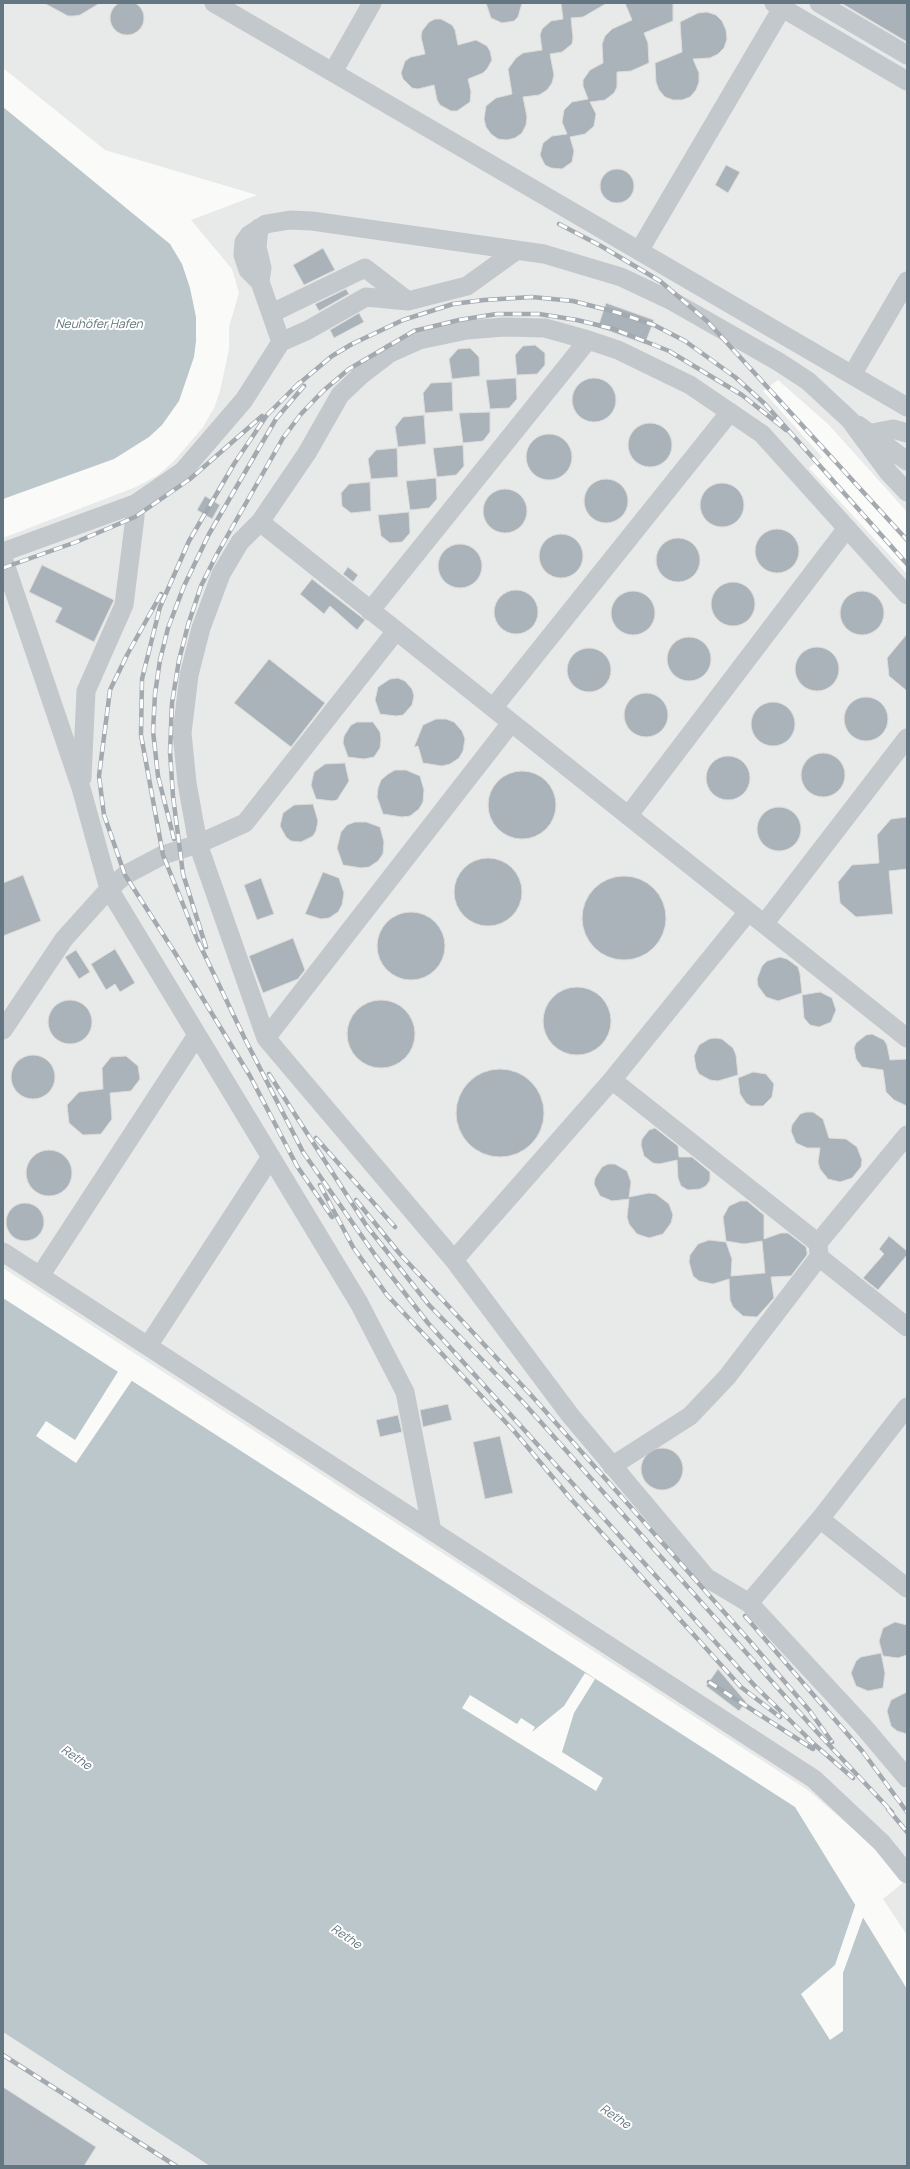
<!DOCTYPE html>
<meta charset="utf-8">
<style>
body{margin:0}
#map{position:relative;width:910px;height:2169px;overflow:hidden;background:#fafaf8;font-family:Manrope,sans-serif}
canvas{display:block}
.frame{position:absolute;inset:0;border:4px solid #657683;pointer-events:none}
</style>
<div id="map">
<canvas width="910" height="2169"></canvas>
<div class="frame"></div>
</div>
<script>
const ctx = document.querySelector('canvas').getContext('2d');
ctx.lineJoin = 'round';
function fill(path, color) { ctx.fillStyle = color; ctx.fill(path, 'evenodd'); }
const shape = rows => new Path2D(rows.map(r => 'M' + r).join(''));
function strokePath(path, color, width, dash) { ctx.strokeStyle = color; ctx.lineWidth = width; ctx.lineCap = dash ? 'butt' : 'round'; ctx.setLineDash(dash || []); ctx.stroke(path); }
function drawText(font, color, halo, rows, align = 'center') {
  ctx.font = font + ' Manrope,sans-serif'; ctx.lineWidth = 4; ctx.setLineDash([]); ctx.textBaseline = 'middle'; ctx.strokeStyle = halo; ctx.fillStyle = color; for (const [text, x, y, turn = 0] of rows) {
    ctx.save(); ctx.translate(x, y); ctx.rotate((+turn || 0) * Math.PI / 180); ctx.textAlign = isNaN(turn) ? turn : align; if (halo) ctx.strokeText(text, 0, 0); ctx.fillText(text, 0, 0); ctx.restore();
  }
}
const built = shape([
 [3,3,907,3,907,512,829,425,778,380,763,391,822,457,809,468,907,574,907,1935,883,1899,905,1881,874,1847,809,1791,3,1268,3,538,136,487,158,475,174,461,203,427,214,408,220,391,229,349,229,327,239,293,232,269,191,220,257,195,105,150,3,68],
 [3,2032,210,2166,3,2166]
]);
const water = shape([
 [3,107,170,244,182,264,190,288,196,317,196,341,194,357,179,401,162,425,149,437,114,459,3,499],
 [3,1298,795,1807,907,1989,907,2166,210,2166,3,2032]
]);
const pier = shape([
 [119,1370,133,1379,76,1463,36,1436,46,1421,75,1440],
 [585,1673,595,1679,574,1713,562,1752,603,1778,596,1791,462,1708,470,1695,517,1724,521,1718,535,1727,532,1732,564,1706],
 [856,1903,864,1915,843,1973,843,2031,830,2040,801,1994,835,1965]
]);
const building = shape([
 '110 18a17 17 0 1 1 34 0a17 17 0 1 1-34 0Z',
 [44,3,100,3,80,15,74,16,68,16,44,3],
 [486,3,522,3,518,17,514,21,502,23,491,18,486,3],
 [561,3,607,3,583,17,571,18,573,38,572,44,562,52,550,54,554,75,552,83,547,90,539,95,523,97,527,117,526,125,522,133,515,138,507,140,498,139,491,134,486,127,484,119,486,106,496,98,512,94,508,69,516,58,523,53,542,50,540,35,542,29,551,21,563,19,561,3],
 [625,3,673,3,673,21,644,33,648,43,649,63,631,71,617,72,617,87,614,93,605,100,590,102,596,114,594,126,585,134,570,137,574,151,572,162,562,169,551,168,545,165,540,155,543,143,552,136,567,134,562,122,564,110,572,102,588,99,583,86,583,80,590,70,603,63,602,44,605,36,612,29,632,20,625,3],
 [841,3,907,3,907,42,841,3],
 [707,12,716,15,722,21,726,30,727,39,724,48,718,54,710,58,693,59,699,73,699,82,696,90,690,97,682,100,673,100,665,97,659,90,656,82,655,63,682,52,680,22,698,13,707,12],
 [435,19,441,19,452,25,455,30,458,45,476,40,487,46,490,51,492,60,487,69,483,73,468,79,471,92,470,102,457,111,451,111,440,105,437,100,434,85,418,89,412,88,403,79,401,73,405,61,411,57,425,54,421,37,422,31,429,22,435,19],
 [726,165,740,172,728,193,715,185,726,165],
 '600 186a17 17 0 1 1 34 0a17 17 0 1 1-34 0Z',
 [323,248,335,270,304,285,293,265,323,248],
 [346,289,349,294,319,311,315,304,346,289],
 [606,303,654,320,645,344,598,327,606,303],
 [359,313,364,322,334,338,330,330,359,313],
 [535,345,545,353,545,365,537,374,517,375,515,355,523,346,535,345],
 [470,348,479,357,480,376,452,379,449,359,458,349,470,348],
 '572 400a22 22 0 1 1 44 0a22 22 0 1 1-44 0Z',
 [516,378,517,399,509,408,490,409,486,380,516,378],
 [452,382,453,411,425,413,423,393,431,383,452,382],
 [490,412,490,432,483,441,463,443,459,413,490,412],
 [424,415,426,444,398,447,395,427,403,417,424,415],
 '628 445a22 22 0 1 1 44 0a22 22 0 1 1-44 0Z',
 '526 457a23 23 0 1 1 46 0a23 23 0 1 1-46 0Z',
 [463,445,464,466,456,475,437,477,433,448,463,445],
 [397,448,398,477,371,479,368,459,376,450,397,448],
 [436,478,437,499,429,508,410,510,406,481,436,478],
 '584 501a22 22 0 1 1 44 0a22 22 0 1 1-44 0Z',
 [370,482,371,511,351,513,342,506,341,493,349,484,370,482],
 '700 505a22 22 0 1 1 44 0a22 22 0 1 1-44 0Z',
 '483 511a22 22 0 1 1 44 0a22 22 0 1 1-44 0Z',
 [205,496,220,505,212,519,197,510,205,496],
 [409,512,410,533,402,542,390,543,381,536,378,515,409,512],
 '755 551a22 22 0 1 1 44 0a22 22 0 1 1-44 0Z',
 '539 556a22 22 0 1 1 44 0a22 22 0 1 1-44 0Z',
 '656 560a22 22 0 1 1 44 0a22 22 0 1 1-44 0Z',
 '438 566a22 22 0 1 1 44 0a22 22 0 1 1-44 0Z',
 [42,565,114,600,94,642,55,622,62,608,29,592,42,565],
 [348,567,358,575,353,582,343,574,348,567],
 [312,579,365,620,357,630,330,606,324,614,300,594,312,579],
 '711 604a22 22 0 1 1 44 0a22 22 0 1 1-44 0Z',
 '494 612a22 22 0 1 1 44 0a22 22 0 1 1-44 0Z',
 '611 613a22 22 0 1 1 44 0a22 22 0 1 1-44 0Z',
 '840 613a22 22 0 1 1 44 0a22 22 0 1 1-44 0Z',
 [907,634,907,691,889,676,887,658,907,634],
 '667 659a22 22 0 1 1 44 0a22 22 0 1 1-44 0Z',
 '795 669a22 22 0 1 1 44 0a22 22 0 1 1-44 0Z',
 '567 670a22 22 0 1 1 44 0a22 22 0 1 1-44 0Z',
 [269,659,325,703,291,747,234,703,269,659],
 [398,678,405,681,412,689,414,696,412,705,403,715,396,716,380,714,375,700,378,687,390,679,398,678],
 '624 715a22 22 0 1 1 44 0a22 22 0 1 1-44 0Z',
 '844 719a22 22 0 1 1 44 0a22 22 0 1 1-44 0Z',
 '751 724a22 22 0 1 1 44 0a22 22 0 1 1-44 0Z',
 [436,719,446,719,454,722,462,731,465,739,463,751,459,758,450,764,442,766,423,763,418,746,414,747,423,725,436,719],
 [357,722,373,722,380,732,381,739,380,748,374,757,364,759,348,757,343,743,344,736,351,725,357,722],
 '801 775a22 22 0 1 1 44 0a22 22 0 1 1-44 0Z',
 '706 778a22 22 0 1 1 44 0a22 22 0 1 1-44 0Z',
 [345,763,349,781,337,800,332,801,316,799,311,785,314,772,325,764,345,763],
 [395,770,406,770,420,776,424,790,423,802,419,809,410,816,402,817,383,814,377,797,378,788,381,780,388,774,395,770],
 '488 805a34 34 0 1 1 68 0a34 34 0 1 1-68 0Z',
 [313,804,318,821,316,831,313,836,301,842,291,841,286,837,280,826,283,813,294,805,313,804],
 '757 829a22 22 0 1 1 44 0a22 22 0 1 1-44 0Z',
 [907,817,907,869,889,871,893,914,856,917,840,903,838,882,852,865,879,863,877,835,891,819,907,817],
 [355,822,366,822,380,827,384,842,383,854,378,861,369,867,361,868,343,865,337,848,341,832,347,825,355,822],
 '454 892a34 34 0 1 1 68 0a34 34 0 1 1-68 0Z',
 [323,872,339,878,344,893,342,905,338,912,329,918,321,919,305,914,323,872],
 [23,875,41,921,3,936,3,883,23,875],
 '582 918a42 42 0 1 1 84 0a42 42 0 1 1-84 0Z',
 [261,878,274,914,257,920,244,885,261,878],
 '377 946a34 34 0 1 1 68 0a34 34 0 1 1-68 0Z',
 [293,938,305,970,298,979,263,993,249,956,293,938],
 [115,949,135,983,120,992,115,984,106,990,91,964,115,949],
 [76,950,90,972,79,979,65,957,76,950],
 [780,957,787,959,798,967,800,974,802,993,778,1001,766,997,758,986,757,979,762,966,767,961,780,957],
 '543 1021a34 34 0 1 1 68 0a34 34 0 1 1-68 0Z',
 [820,992,832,998,836,1010,831,1022,819,1027,810,1025,804,1018,802,995,820,992],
 '48 1022a22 22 0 1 1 44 0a22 22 0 1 1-44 0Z',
 '347 1034a34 34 0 1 1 68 0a34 34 0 1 1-68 0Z',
 [872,1034,884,1040,887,1045,890,1060,907,1059,907,1106,894,1100,886,1092,883,1070,862,1067,856,1059,854,1048,856,1043,866,1035,872,1034],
 [715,1038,722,1039,733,1048,736,1055,738,1075,718,1081,710,1080,699,1074,696,1068,694,1056,699,1045,709,1039,715,1038],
 '11 1077a22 22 0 1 1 44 0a22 22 0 1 1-44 0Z',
 [126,1056,138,1066,140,1079,131,1091,110,1093,112,1119,101,1134,83,1135,69,1123,67,1105,79,1092,103,1089,102,1068,111,1057,126,1056],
 '456 1113a44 44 0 1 1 88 0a44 44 0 1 1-88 0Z',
 [753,1072,766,1074,774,1084,772,1097,763,1106,751,1106,746,1103,740,1094,738,1078,753,1072],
 [806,1112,813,1112,823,1119,829,1138,846,1139,857,1147,862,1160,861,1167,852,1178,840,1182,828,1179,820,1169,818,1162,820,1148,807,1148,796,1143,791,1131,792,1125,800,1114,806,1112],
 [655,1128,678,1146,679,1157,692,1157,710,1172,710,1180,706,1186,700,1189,688,1190,681,1186,678,1178,677,1160,659,1164,653,1163,644,1156,641,1145,642,1139,649,1130,655,1128],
 '26 1173a23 23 0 1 1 46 0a23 23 0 1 1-46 0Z',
 [608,1164,615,1164,627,1171,631,1182,629,1197,649,1193,656,1194,669,1204,673,1215,671,1223,663,1234,649,1238,637,1234,629,1224,627,1217,629,1199,612,1201,600,1196,594,1184,595,1178,602,1167,608,1164],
 [740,1201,747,1201,764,1215,764,1239,781,1233,788,1233,806,1247,807,1252,807,1255,791,1276,771,1277,774,1298,757,1317,743,1316,733,1307,730,1300,729,1279,713,1284,699,1281,693,1276,689,1262,690,1255,698,1244,709,1240,726,1242,732,1259,731,1276,765,1273,762,1241,744,1244,726,1241,723,1217,729,1206,740,1201],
 '6 1222a19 19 0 1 1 38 0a19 19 0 1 1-38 0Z',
 [889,1236,907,1251,907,1255,878,1290,863,1278,884,1254,879,1249,889,1236],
 [448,1404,452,1420,423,1427,420,1410,448,1404],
 [398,1415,402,1432,380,1437,376,1420,398,1415],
 [500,1436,513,1493,485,1499,473,1442,500,1436],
 '641 1469a21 21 0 1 1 42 0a21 21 0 1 1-42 0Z',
 [895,1622,907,1625,907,1655,898,1658,883,1656,879,1641,883,1628,895,1622],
 [881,1653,885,1673,883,1688,868,1691,856,1686,851,1673,856,1661,861,1657,881,1653],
 [718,1669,746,1702,739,1711,706,1686,718,1669],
 [907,1692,907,1734,897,1731,891,1726,887,1711,891,1700,907,1692],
 [3,2087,96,2147,84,2166,3,2166,3,2087]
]);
const minor = shape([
 [214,3,907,407],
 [774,3,907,81],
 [819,3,907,55],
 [333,72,372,3],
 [259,228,257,247,262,268,260,282],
 [639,251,782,8],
 [272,313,365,268,408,301],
 [281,342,260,282,248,270,243,255,244,242,249,235,266,224,290,220,312,221,544,254,621,277,672,301,779,362,808,381,850,420,889,473,907,492],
 [852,375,907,281],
 [858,425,907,461],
 [872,433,893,429,907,433],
 [260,522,907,1038],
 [3,552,135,504,183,471,244,400,281,342,308,330,366,297,408,301,467,286,517,250],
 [3,558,81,788,109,889,359,1303,405,1392,432,1531],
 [907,595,762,434,690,385,618,350,588,340,545,328,504,327,467,330,419,340,390,353,360,376,340,395,307,453,260,522,240,542,221,574,201,628,189,675,182,733,187,783,198,844,266,1038,454,1260,570,1415,707,1578,749,1603,863,1726,907,1778],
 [370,611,588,340],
 [493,708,730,412],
 [82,778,86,691,124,605,135,517,135,504],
 [628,816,847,528],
 [764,924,907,738],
 [3,1030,64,939,109,889,125,875,163,855,198,844,245,823,396,631],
 [266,1038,511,723],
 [612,1080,818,1243],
 [3,1252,814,1779,882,1843,907,1874],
 [819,1255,818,1243,907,1135],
 [454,1260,612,1080,748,912],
 [40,1276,197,1035],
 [148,1346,271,1157],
 [612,1466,690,1416,727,1377,819,1257,907,1327],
 [820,1519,907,1407],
 [749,1603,820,1519,907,1588]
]);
const rail = shape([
 [559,224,601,246,660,281,707,321,907,540],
 [299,383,267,415,234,464,189,541,160,607,142,679,141,735,163,855,197,939,245,1039,303,1152,375,1255,428,1323,754,1685,810,1740],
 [295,387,332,356,352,344,403,320,453,304,484,300,532,297,573,301,619,313,654,325,685,341,735,377,765,404,907,564],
 [3,568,76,542,135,517,190,479,262,416],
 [161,594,127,655,110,690,99,776,104,815,125,875,175,953,250,1076,297,1166,332,1217],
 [174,839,158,776,153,731,155,694,160,660,168,628,184,586,209,534,276,419,304,386],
 [206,947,183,874,173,796,170,752,172,703,179,660,188,625,201,586,217,554,283,438,301,414,323,391,349,369,414,331,459,320,497,314,539,314,577,320,614,329,669,351,742,395,786,430],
 [269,1074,366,1225,429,1305,522,1401,816,1731,892,1812],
 [316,1138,395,1227],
 [320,1185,353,1247,387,1295,514,1431,571,1499,741,1687,780,1717],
 [356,1200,400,1254,531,1395,748,1639,809,1710,832,1742],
 [745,1616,863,1752,907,1812],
 [709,1682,813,1749],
 [807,1738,853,1778],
 [888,1809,907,1832],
 [3,2055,176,2166]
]);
const waterNames = [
 ["Neuhöfer Hafen",99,325],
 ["Rethe",76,1758,34],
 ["Rethe",346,1937,34],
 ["Rethe",615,2117,34]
];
fill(built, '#e8e9e9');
fill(water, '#bbc7cb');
fill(pier, '#fafaf8');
fill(building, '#aab3b9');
strokePath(building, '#dcdcda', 1);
strokePath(minor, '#c3c8cc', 19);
strokePath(rail, '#a2aab0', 4.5);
strokePath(rail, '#fff', 3, [9]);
drawText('italic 12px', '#60757c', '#fff', waterNames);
</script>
